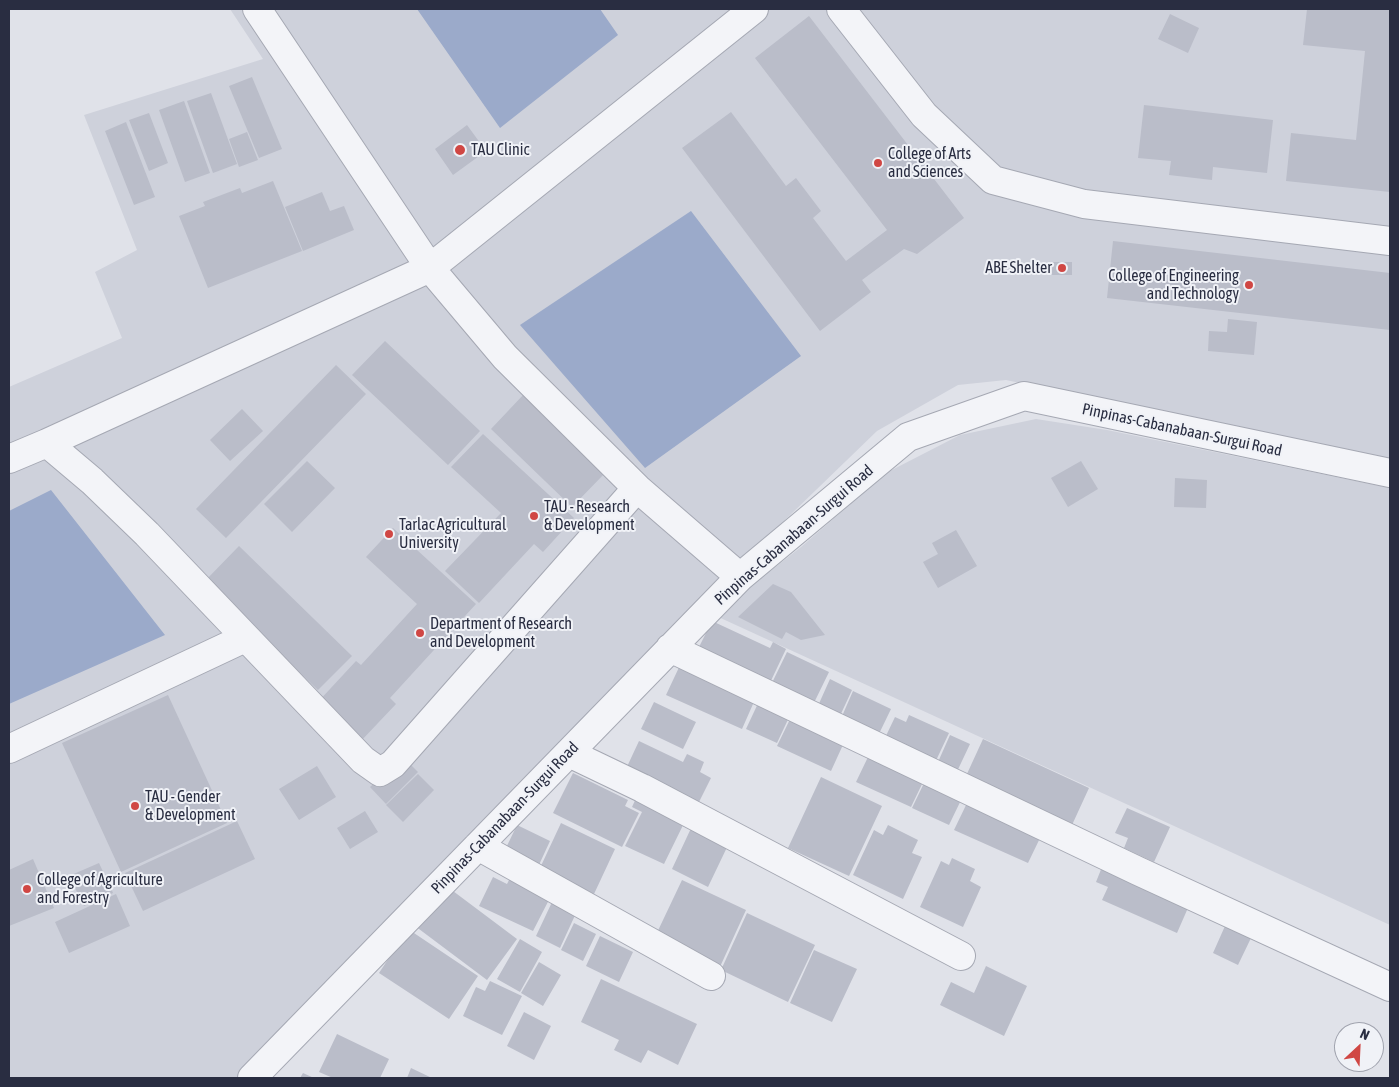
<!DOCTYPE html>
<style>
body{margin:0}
#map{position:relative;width:1399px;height:1087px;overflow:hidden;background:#e0e2e9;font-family:"Asap Condensed",sans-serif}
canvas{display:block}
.frame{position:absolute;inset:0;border:10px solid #292d41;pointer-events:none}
.north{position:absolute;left:1334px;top:1022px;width:50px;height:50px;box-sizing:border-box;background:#f0f2f7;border:1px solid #a0a3ae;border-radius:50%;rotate:25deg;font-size:14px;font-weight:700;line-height:20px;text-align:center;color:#292d41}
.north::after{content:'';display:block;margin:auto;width:18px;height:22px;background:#d04744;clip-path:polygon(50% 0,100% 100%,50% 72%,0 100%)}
</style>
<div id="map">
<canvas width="1399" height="1087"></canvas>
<div class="frame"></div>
<div class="north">N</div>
</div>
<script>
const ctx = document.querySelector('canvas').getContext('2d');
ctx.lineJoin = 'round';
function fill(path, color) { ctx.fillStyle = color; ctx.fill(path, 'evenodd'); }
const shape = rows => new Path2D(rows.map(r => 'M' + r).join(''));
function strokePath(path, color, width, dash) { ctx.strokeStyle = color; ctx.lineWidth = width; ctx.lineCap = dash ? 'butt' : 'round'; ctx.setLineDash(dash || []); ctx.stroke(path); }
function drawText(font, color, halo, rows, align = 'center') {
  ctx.font = font + ' "Asap Condensed",sans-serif'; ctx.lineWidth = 4; ctx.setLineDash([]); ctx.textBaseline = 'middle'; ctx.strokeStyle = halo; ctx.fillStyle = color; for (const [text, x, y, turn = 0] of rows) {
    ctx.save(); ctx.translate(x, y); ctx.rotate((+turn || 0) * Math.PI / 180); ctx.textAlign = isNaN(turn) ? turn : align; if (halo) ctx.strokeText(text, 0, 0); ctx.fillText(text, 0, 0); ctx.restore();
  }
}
const built = shape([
 [230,9,1390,9,1390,462,1006,380,958,385,877,431,696,606,243,1078,9,1078,9,387,122,338,95,272,137,250,84,115,263,59],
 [1036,419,1107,430,1390,488,1390,925,714,615,801,547,886,473,960,435]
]);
const water = shape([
 [417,9,600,9,618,35,500,128],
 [691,211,801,356,645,468,520,325],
 [51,490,165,635,9,704,9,511]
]);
const building = shape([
 [1307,9,1390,9,1390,192,1286,181,1291,133,1356,140,1365,51,1303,45],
 [1170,14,1199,28,1188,53,1158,39],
 [809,16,964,218,917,254,904,249,862,280,871,292,820,331,682,148,731,112,786,186,796,178,821,211,813,218,846,261,887,230,755,58],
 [252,77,282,149,259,158,229,86],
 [211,93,237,164,213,173,187,101],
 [184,101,210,173,185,182,159,110],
 [1144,105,1273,120,1267,173,1213,167,1212,180,1169,175,1171,161,1138,158],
 [149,113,168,163,149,171,129,120],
 [126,122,155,197,134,205,105,131],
 [467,125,486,151,453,175,435,149],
 [247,132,258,160,239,167,229,139],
 [273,181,302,251,208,288,179,216,205,206,203,202,240,188,242,193],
 [322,192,330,211,344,206,354,230,303,251,285,207],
 [1113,241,1390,273,1390,330,1107,298],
 [1052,262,1072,262,1072,275,1052,275],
 [1228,319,1257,322,1254,355,1208,351,1209,331,1227,332],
 [385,341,480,431,448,465,352,375],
 [336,365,366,394,226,538,196,509],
 [525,393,606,472,572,507,491,429],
 [242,409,263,431,230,461,210,440],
 [483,434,574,518,543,552,534,544,479,603,445,571,501,513,451,467],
 [307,461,335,488,292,532,264,504],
 [1081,461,1098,489,1068,507,1051,478],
 [1175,478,1207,480,1206,508,1174,507],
 [393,528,476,604,390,698,396,704,360,742,317,703,356,661,361,665,417,604,366,557],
 [956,530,977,566,938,588,923,562,938,554,932,543],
 [239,546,352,656,318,690,205,581],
 [773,584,791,592,825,635,801,640,786,632,782,639,738,617],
 [712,621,770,648,773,642,786,649,768,687,696,653],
 [787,652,829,672,811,709,769,689],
 [682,661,757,695,742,729,666,695],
 [830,679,852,690,839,718,817,708],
 [853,691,891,709,876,740,839,723],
 [168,695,227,823,121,872,62,743],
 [761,697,792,711,777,743,746,729],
 [654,702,696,722,683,749,641,729],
 [794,711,847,736,831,771,777,746],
 [909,715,949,733,932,769,884,740,895,717,906,722],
 [950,735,970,744,953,780,934,771],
 [983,739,1089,788,1072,825,966,776],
 [639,741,683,762,687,754,704,762,700,772,711,778,697,806,625,771],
 [403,757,418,772,386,804,370,787],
 [868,757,923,782,911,807,856,782],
 [317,766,336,797,299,820,279,789],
 [573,773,628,800,625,806,639,813,622,847,553,813],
 [418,774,434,790,403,822,386,805],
 [821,777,882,806,849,876,788,848],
 [925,781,962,798,949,825,912,808],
 [638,794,687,817,664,864,625,846,642,812,632,807],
 [967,803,1041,836,1028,863,954,830],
 [1127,808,1170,827,1154,862,1124,848,1128,838,1115,833],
 [365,811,378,832,350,849,337,828],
 [237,821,255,859,143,911,125,873],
 [561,823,615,849,594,894,540,868],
 [693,824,730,841,708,887,672,869],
 [517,825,550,841,538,867,505,850],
 [888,825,918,840,912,853,922,857,903,899,853,875,874,830,883,835],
 [952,858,975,869,970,881,981,887,963,927,920,907,941,861,949,865],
 [33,859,54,908,9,926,9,870],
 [1104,862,1191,901,1177,933,1102,900,1108,887,1096,882],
 [99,863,113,893,84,906,69,876],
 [513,872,553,892,533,931,479,906,493,877,507,884],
 [682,880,746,910,719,969,654,939],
 [445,885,517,939,487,980,415,926],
 [116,894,130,926,69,953,55,922],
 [553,900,577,911,560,948,536,936],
 [747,913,815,945,788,1002,721,970],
 [574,923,596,934,583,961,561,950],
 [1225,926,1251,938,1238,965,1213,953],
 [408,929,478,976,449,1019,379,973],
 [600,936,633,952,619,982,586,966],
 [520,939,542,952,520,992,497,979],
 [814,950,857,969,832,1022,790,1003],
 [539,962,561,975,543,1006,521,993],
 [986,966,1027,986,1004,1036,940,1005,951,982,974,993],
 [601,979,697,1024,678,1065,648,1050,641,1063,614,1050,619,1040,581,1022],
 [490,981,522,996,502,1035,463,1016,476,987,485,991],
 [524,1012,551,1026,534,1060,507,1046],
 [337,1034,389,1059,380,1078,333,1078,319,1072],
 [411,1068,432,1078,407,1078],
 [303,1073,314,1078,300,1078]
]);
const minor = shape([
 [257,9,430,268,505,357,637,488],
 [841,9,924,115,993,180,1084,204,1390,241],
 [9,459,47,443],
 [740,577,637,488,393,764,380,772,363,760,147,534,92,481,47,443,430,268,754,9],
 [670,648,1138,871,1390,987],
 [9,749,245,638],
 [569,753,642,788,961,956],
 [478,846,711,976],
 [252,1078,740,577,908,437,1024,396,1390,473]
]);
const markers = [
 [460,150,6,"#d04744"],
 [878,163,5,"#d04744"],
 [1062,268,5,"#d04744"],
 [1249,285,5,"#d04744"],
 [534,516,5,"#d04744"],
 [389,534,5,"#d04744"],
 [420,633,5,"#d04744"],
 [135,806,5,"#d04744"],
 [27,889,5,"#d04744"]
];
const poiNames = [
 ["TAU Clinic",471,150],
 ["College of Arts",888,154],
 ["and Sciences",888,172],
 ["ABE Shelter",1052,268,"right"],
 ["College of Engineering",1239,276,"right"],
 ["and Technology",1239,294,"right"],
 ["TAU - Research",544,507],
 ["& Development",544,525],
 ["Tarlac Agricultural",399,525],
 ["University",399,543],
 ["Department of Research",430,624],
 ["and Development",430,642],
 ["TAU - Gender",145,797],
 ["& Development",145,815],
 ["College of Agriculture",37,880],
 ["and Forestry",37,898]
];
const streetNames = [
 ["Pinpinas-Cabanabaan-Surgui Road",1182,430,12],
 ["Pinpinas-Cabanabaan-Surgui Road",794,535,-41],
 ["Pinpinas-Cabanabaan-Surgui Road",505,818,-46]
];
fill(built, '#ced1db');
fill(water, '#9baaca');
fill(building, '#babdc9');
strokePath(minor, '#a5a8b3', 30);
strokePath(minor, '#f3f4f8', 28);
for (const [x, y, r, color] of markers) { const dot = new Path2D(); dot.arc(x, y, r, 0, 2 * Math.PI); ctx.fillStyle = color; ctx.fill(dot); strokePath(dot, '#f0f2f7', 2); }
drawText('16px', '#292d41', '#f0f2f7', poiNames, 'left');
drawText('16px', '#292d41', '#f0f2f7', streetNames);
</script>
